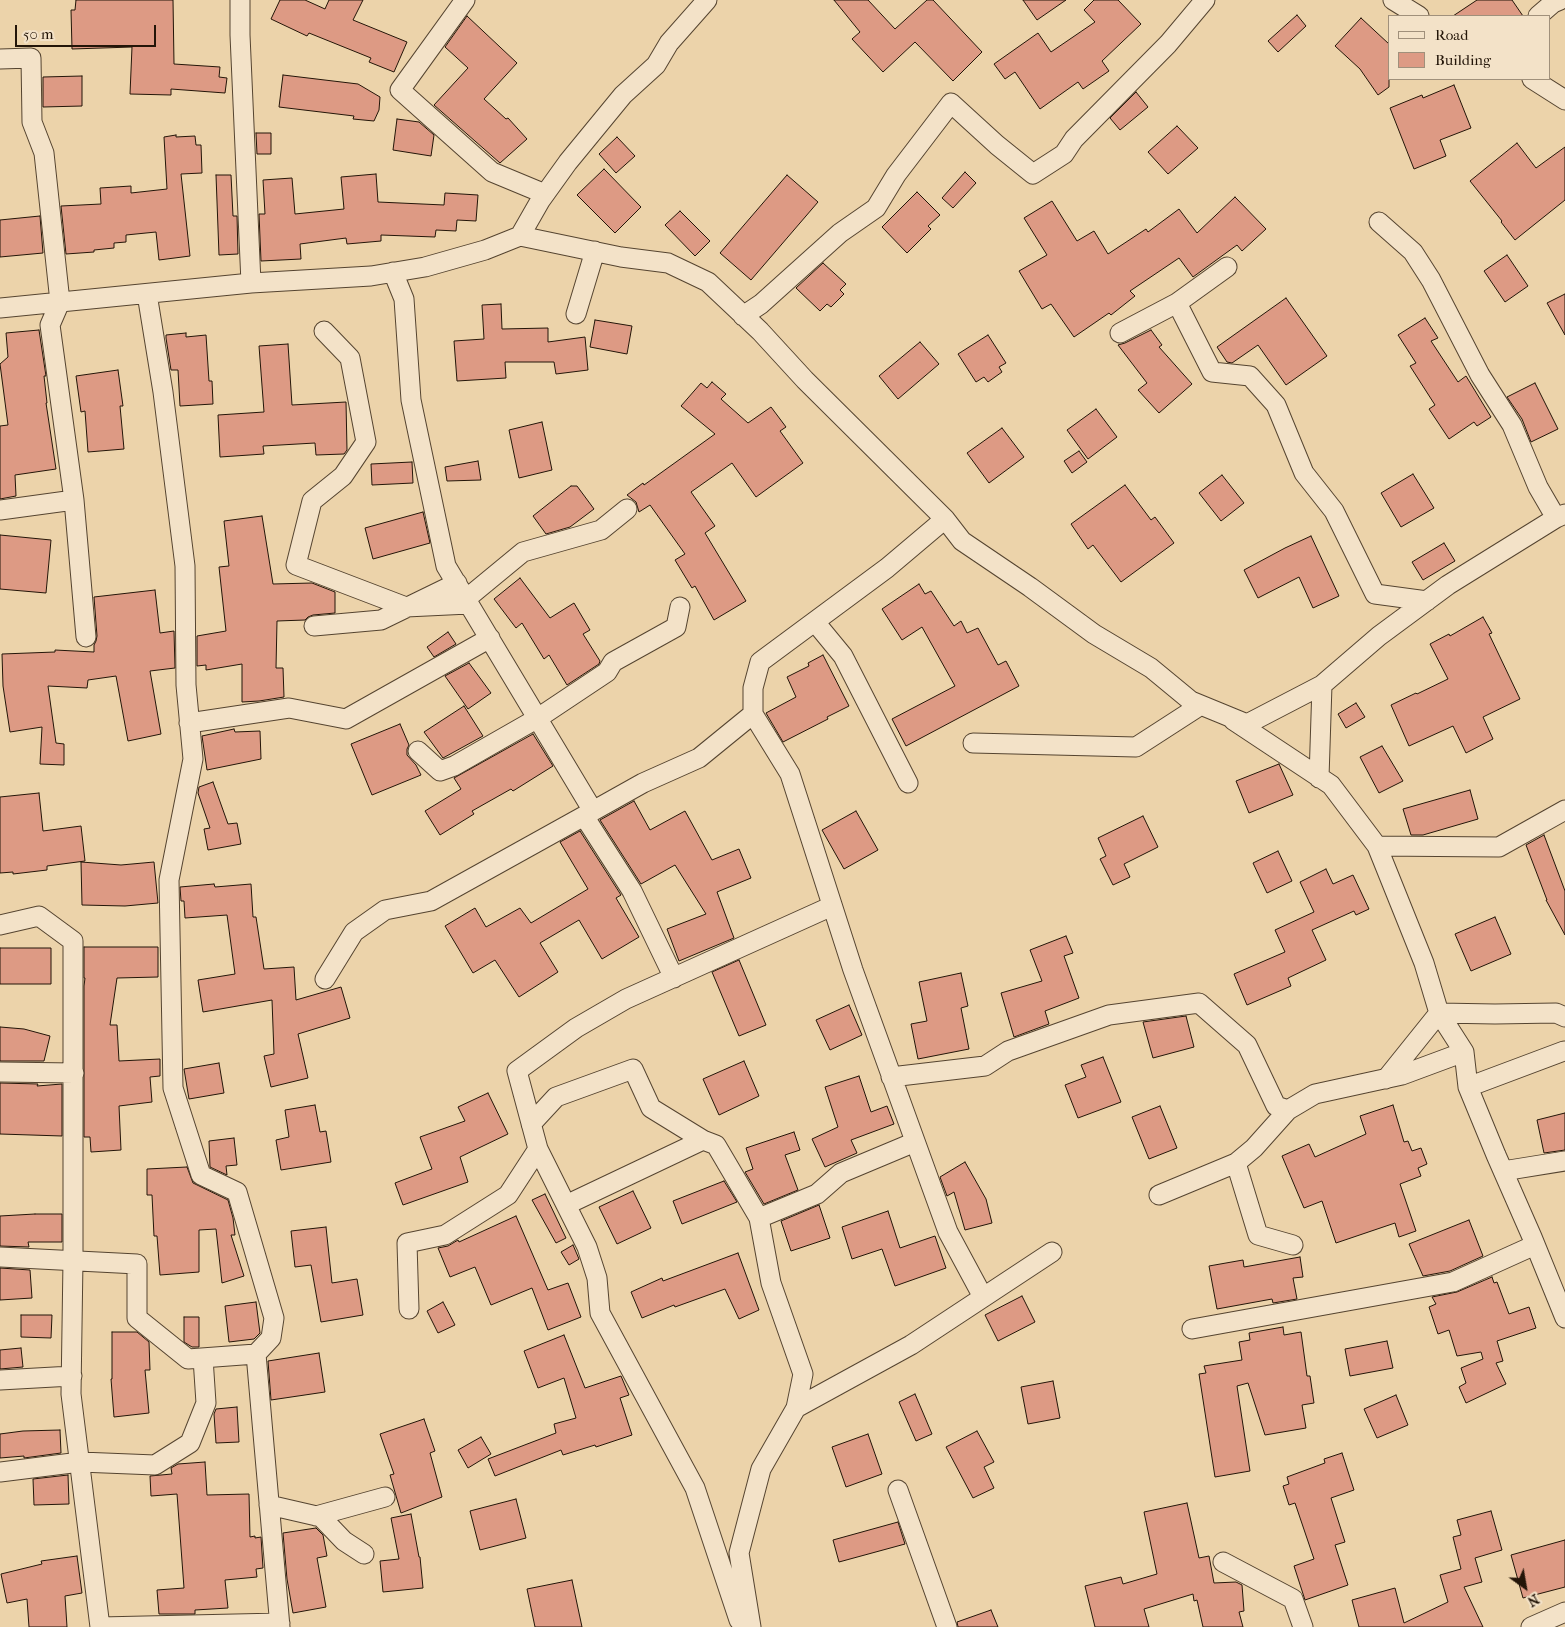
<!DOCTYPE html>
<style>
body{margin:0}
#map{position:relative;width:1565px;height:1627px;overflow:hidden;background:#ecd3aa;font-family:"IM FELL French Canon",serif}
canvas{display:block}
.legend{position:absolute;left:1388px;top:15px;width:162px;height:65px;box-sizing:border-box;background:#f3e2c8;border:1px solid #a0907b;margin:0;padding:6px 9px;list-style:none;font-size:15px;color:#231508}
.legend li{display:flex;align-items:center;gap:10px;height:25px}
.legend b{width:25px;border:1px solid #a0907b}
.north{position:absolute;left:1500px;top:1562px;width:50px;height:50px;-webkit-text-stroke:4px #f3e2c8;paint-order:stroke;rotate:148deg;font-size:14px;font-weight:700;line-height:20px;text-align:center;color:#231508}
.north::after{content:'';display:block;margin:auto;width:18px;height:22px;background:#231508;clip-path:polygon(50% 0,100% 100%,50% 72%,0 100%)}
.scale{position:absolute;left:15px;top:25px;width:141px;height:22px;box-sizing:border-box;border:2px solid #231508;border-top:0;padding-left:6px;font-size:15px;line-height:18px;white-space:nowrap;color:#231508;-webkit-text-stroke:4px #f3e2c8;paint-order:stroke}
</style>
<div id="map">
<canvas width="1565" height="1627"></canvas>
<ul class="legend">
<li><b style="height:6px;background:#f3e2c8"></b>Road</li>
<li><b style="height:14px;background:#dd9a84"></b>Building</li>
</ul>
<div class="north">N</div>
<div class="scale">50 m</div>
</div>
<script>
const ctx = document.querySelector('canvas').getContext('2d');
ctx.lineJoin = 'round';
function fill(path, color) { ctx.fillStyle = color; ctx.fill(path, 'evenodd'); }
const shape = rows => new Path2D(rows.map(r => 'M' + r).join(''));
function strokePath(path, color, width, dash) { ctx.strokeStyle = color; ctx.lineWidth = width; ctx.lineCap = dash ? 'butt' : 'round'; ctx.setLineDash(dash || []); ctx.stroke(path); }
const building = shape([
 [76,0,173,0,174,64,220,67,219,77,227,78,225,93,171,89,171,95,130,94,132,47,72,49,71,10,75,10,76,0],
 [280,0,305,0,325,9,329,0,363,0,353,20,407,42,394,72,369,62,371,58,309,33,307,36,271,19,280,0],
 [834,0,868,0,895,29,927,0,933,0,982,52,953,81,915,42,883,72,852,39,860,32,834,0],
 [1023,0,1066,0,1037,20,1023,0],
 [1094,0,1118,0,1141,24,1102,61,1109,71,1083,89,1078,82,1040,109,1015,72,1005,79,994,64,1038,33,1051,52,1095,22,1084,10,1094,0],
 [1477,0,1512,0,1523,16,1453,16,1477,0],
 [1297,15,1306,26,1278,52,1268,41,1297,15],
 [467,16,517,63,484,99,506,119,508,118,527,139,500,163,434,105,468,68,445,47,467,16],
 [1361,18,1389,44,1389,87,1378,95,1360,69,1335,46,1361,18],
 [283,75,358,84,380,97,379,110,374,121,353,119,354,116,279,107,283,75],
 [82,76,82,106,43,107,43,77,82,76],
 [1454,85,1471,128,1440,140,1446,156,1414,169,1390,108,1422,95,1423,98,1454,85],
 [1136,92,1148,107,1120,130,1110,118,1136,92],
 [397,119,419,122,434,135,431,156,393,150,397,119],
 [1177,126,1198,148,1168,174,1148,152,1177,126],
 [256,133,271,133,271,154,257,154,256,133],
 [176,135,176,137,195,136,196,145,201,145,202,173,181,174,190,256,159,260,156,232,126,235,126,242,114,243,114,248,94,250,94,252,66,254,61,206,101,204,100,188,131,186,131,193,167,189,164,137,176,135],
 [617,137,635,156,616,173,599,154,617,137],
 [1517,143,1536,168,1565,147,1565,200,1515,240,1501,222,1502,221,1470,181,1517,143],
 [604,169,641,207,615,233,577,195,604,169],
 [965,172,976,183,953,208,942,198,965,172],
 [376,174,378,202,444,205,445,193,478,195,476,221,457,220,456,231,436,230,435,237,381,235,381,241,347,244,346,238,300,244,301,259,261,261,259,214,265,214,263,180,292,178,295,214,344,209,341,177,376,174],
 [216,175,231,175,233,216,237,216,238,254,219,255,216,175],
 [787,175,818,202,751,280,720,253,787,175],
 [917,192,940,215,928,226,931,229,907,253,882,227,917,192],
 [1235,197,1266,229,1242,251,1237,245,1193,277,1179,258,1130,291,1135,296,1111,315,1109,313,1074,337,1051,304,1042,309,1019,271,1047,255,1024,218,1052,201,1077,241,1094,231,1108,254,1146,229,1148,232,1179,209,1197,233,1235,197],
 [680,211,710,241,695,256,665,225,680,211],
 [40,216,43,253,0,257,0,220,40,216],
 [1507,255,1528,286,1505,302,1484,271,1507,255],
 [823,263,846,284,840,290,844,294,831,307,827,304,820,311,796,288,823,263],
 [1565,294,1565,335,1547,303,1565,294],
 [1286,298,1327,356,1286,385,1258,345,1232,363,1227,362,1217,347,1286,298],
 [501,304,502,329,548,328,548,342,585,337,588,370,556,374,554,362,505,362,506,378,457,381,454,341,484,339,482,305,501,304],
 [1425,318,1438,338,1431,341,1458,382,1466,376,1491,417,1477,426,1474,422,1449,439,1429,409,1435,405,1410,366,1416,363,1398,335,1425,318],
 [595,320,632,326,627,354,590,347,595,320],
 [39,330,46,376,44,376,47,403,46,403,56,469,15,475,16,496,0,499,0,426,8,425,0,364,8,357,6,333,39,330],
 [1151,330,1162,345,1159,347,1192,384,1159,413,1138,390,1147,383,1118,345,1125,343,1151,330],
 [186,333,186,337,206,335,209,381,212,381,213,404,180,406,178,370,171,370,166,338,166,335,186,333],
 [988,335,1006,363,999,367,1002,372,988,382,984,377,976,382,958,354,988,335],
 [920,342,939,364,898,399,879,376,920,342],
 [288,344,292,405,346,402,347,450,344,454,316,455,315,443,263,446,264,454,220,457,218,415,264,412,259,346,288,344],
 [118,370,123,406,120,406,124,449,88,452,85,411,81,412,76,376,118,370],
 [712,382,726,394,721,399,748,423,771,407,786,427,780,431,803,463,756,497,732,463,691,492,715,526,705,533,746,601,714,620,695,586,692,588,675,560,685,554,650,505,639,512,636,502,627,495,643,483,644,485,715,434,681,406,701,383,707,388,712,382],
 [1535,383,1558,429,1531,442,1522,419,1507,397,1535,383],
 [1096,409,1117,437,1088,459,1067,430,1096,409],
 [542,422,552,470,519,478,509,430,542,422],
 [1002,428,1024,457,989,483,967,453,1002,428],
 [1079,451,1087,462,1072,473,1064,461,1079,451],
 [478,461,481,480,447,481,445,467,478,461],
 [412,462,413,483,372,485,371,464,412,462],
 [1413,474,1434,508,1401,527,1381,493,1413,474],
 [1222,475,1244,503,1221,521,1199,493,1222,475],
 [1125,485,1151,520,1155,517,1174,543,1121,582,1093,545,1088,549,1071,524,1125,485],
 [571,486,577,486,594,509,570,527,546,534,533,516,571,486],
 [423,512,430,543,373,559,365,528,423,512],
 [262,516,273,584,312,583,335,592,335,613,313,615,308,617,305,620,277,621,276,668,283,668,284,697,259,701,242,702,242,664,206,670,206,665,197,666,197,636,226,631,219,567,229,566,224,521,262,516],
 [0,535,51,540,46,593,0,589,0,535],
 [1311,536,1339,596,1313,608,1299,577,1258,598,1244,570,1285,548,1311,536],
 [1444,543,1455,561,1423,580,1412,562,1444,543],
 [520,578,550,618,574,603,590,630,583,634,600,661,599,664,567,685,549,655,544,659,522,623,516,628,494,599,520,578],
 [919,584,925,594,931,591,954,626,961,621,967,633,978,628,998,665,1006,661,1019,686,906,746,892,719,955,686,922,627,902,640,882,609,919,584],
 [155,590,160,633,174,631,175,668,150,671,161,734,128,741,116,676,88,680,87,688,48,686,56,743,64,744,64,765,40,764,42,727,10,732,3,686,2,654,55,652,55,650,94,652,94,645,96,641,97,636,94,597,155,590],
 [1483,617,1492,633,1489,634,1520,699,1483,717,1493,739,1466,753,1453,726,1409,746,1391,705,1416,693,1417,694,1448,679,1430,644,1449,634,1450,636,1483,617],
 [448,632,456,644,434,657,427,647,448,632],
 [823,655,849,706,827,717,828,719,783,742,766,713,796,697,787,677,809,666,808,663,823,655],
 [469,663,491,693,468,709,445,676,469,663],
 [1356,703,1365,717,1346,728,1338,714,1356,703],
 [464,706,483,736,443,758,424,732,464,706],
 [400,724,409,745,407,749,407,755,416,765,421,775,372,795,351,744,400,724],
 [234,729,235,732,260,731,261,759,207,770,202,736,234,729],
 [533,734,553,766,513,791,511,789,472,811,474,814,440,835,425,811,461,789,454,778,533,734],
 [1382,746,1403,781,1379,793,1360,757,1382,746],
 [1279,764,1293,795,1249,813,1236,781,1279,764],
 [213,782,228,824,237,823,241,844,208,850,204,829,210,828,198,793,199,787,213,782],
 [1470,790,1478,819,1423,835,1411,835,1403,809,1470,790],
 [39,793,43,831,81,826,85,861,47,866,47,870,13,874,13,872,0,873,0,797,39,793],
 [634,801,650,830,685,811,712,860,739,849,751,878,717,892,734,938,679,961,667,929,706,914,675,865,641,884,600,820,634,801],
 [856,811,878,850,844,869,822,830,856,811],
 [1143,816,1158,847,1124,864,1130,877,1113,885,1100,859,1106,856,1098,838,1143,816],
 [580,831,621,895,616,898,639,937,602,959,579,920,540,943,558,972,519,997,495,960,473,973,445,926,475,908,486,927,520,908,531,923,588,889,560,842,580,831],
 [1544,835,1565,891,1565,935,1546,900,1547,900,1526,845,1544,835],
 [1278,851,1292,881,1267,893,1253,863,1278,851],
 [81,862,121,865,154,862,158,903,125,906,82,905,81,862],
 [1326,869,1333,884,1353,875,1369,909,1356,915,1354,911,1312,930,1326,960,1288,978,1291,986,1247,1005,1234,974,1285,952,1275,930,1314,912,1300,882,1326,869],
 [214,884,215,887,251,884,253,917,256,917,264,969,294,967,296,1000,341,987,350,1018,298,1034,308,1078,271,1087,264,1056,274,1054,272,1000,203,1012,198,980,235,974,227,915,185,918,184,901,181,901,180,887,214,884],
 [1495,917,1511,954,1471,971,1455,934,1495,917],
 [1066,936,1073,953,1064,956,1079,998,1045,1011,1049,1024,1014,1037,1001,993,1042,981,1030,950,1066,936],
 [84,947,158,947,158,977,117,978,110,1025,117,1025,119,1061,160,1059,160,1076,150,1077,152,1102,119,1106,121,1150,91,1152,90,1137,84,1137,84,986,85,978,84,978,84,947],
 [0,948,51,948,51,984,0,984,0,948],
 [739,960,766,1025,739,1036,712,972,739,960],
 [961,973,968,1006,961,1008,969,1049,918,1059,911,1024,927,1021,919,982,961,973],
 [849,1005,862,1035,830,1050,816,1020,849,1005],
 [1186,1016,1194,1047,1153,1058,1143,1022,1186,1016],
 [0,1027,24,1029,50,1036,44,1061,0,1061,0,1027],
 [1103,1057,1121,1102,1078,1118,1065,1085,1086,1077,1081,1065,1103,1057],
 [744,1061,759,1096,719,1115,703,1079,744,1061],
 [219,1063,224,1093,189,1099,184,1069,219,1063],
 [859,1076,871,1112,887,1106,894,1124,851,1140,857,1153,825,1167,812,1139,838,1127,825,1087,859,1076],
 [0,1083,38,1084,37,1086,62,1084,62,1136,0,1134,0,1083],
 [488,1093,508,1134,460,1157,468,1182,403,1205,395,1183,432,1169,420,1137,465,1121,458,1107,488,1093],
 [315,1105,320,1132,326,1131,331,1162,281,1170,276,1140,289,1137,285,1110,315,1105],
 [1393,1105,1404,1142,1408,1141,1412,1151,1421,1148,1427,1164,1418,1168,1421,1176,1400,1184,1416,1231,1399,1237,1395,1223,1336,1243,1322,1201,1304,1208,1282,1156,1309,1144,1315,1157,1366,1134,1360,1116,1393,1105],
 [1160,1106,1177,1148,1149,1159,1132,1117,1160,1106],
 [1565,1113,1565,1150,1544,1153,1537,1120,1565,1113],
 [794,1132,800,1150,785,1155,798,1190,764,1204,745,1172,753,1169,746,1148,794,1132],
 [234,1138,237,1165,226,1166,227,1175,210,1167,209,1141,234,1138],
 [965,1162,986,1199,992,1223,965,1230,954,1192,947,1196,940,1177,965,1162],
 [187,1167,193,1183,228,1200,233,1218,235,1235,231,1235,244,1276,222,1283,216,1229,199,1230,199,1272,160,1275,157,1236,154,1236,152,1195,147,1195,147,1169,187,1167],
 [724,1181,737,1202,682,1224,673,1201,724,1181],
 [633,1191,651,1228,617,1244,599,1207,633,1191],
 [545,1194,566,1238,556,1243,532,1200,545,1194],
 [819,1205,830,1238,791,1251,781,1221,819,1205],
 [888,1211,900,1248,935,1236,946,1268,895,1286,882,1249,852,1259,842,1227,888,1211],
 [35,1214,62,1214,62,1242,28,1242,29,1247,0,1246,0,1216,35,1214],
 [516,1216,548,1290,568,1283,581,1317,548,1330,532,1288,491,1305,475,1267,450,1277,438,1248,448,1246,458,1240,459,1242,516,1216],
 [1469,1220,1483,1256,1450,1271,1423,1276,1409,1244,1469,1220],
 [326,1227,332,1283,357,1279,363,1315,321,1322,311,1265,295,1267,291,1231,326,1227],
 [573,1245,579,1259,569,1265,561,1252,573,1245],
 [738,1253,759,1310,739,1319,725,1289,675,1307,674,1305,642,1318,631,1292,662,1278,663,1281,738,1253],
 [1300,1257,1303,1277,1293,1278,1297,1299,1273,1303,1272,1299,1217,1309,1209,1266,1243,1260,1244,1267,1300,1257],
 [0,1268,30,1270,32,1298,0,1300,0,1268],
 [1492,1277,1494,1283,1497,1282,1509,1314,1529,1307,1536,1328,1497,1341,1503,1361,1496,1363,1506,1384,1466,1403,1459,1387,1466,1383,1461,1368,1483,1359,1481,1352,1457,1356,1449,1330,1438,1334,1429,1307,1436,1304,1432,1297,1457,1292,1492,1277],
 [1022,1296,1035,1322,998,1341,985,1315,1022,1296],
 [256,1302,260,1333,254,1339,229,1342,225,1306,256,1302],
 [443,1302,455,1325,438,1333,427,1311,443,1302],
 [21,1315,52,1315,51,1338,21,1337,21,1315],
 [184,1317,199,1317,199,1347,192,1347,184,1342,184,1317],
 [1283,1327,1284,1335,1301,1332,1307,1376,1310,1376,1314,1403,1302,1405,1306,1428,1265,1435,1248,1383,1237,1386,1250,1471,1215,1477,1199,1374,1206,1373,1204,1366,1242,1360,1239,1342,1250,1340,1249,1333,1283,1327],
 [112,1332,137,1332,149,1342,150,1370,145,1370,149,1413,114,1417,111,1379,112,1379,112,1332],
 [564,1335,585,1388,621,1376,629,1395,620,1398,632,1435,596,1447,595,1445,563,1455,561,1450,495,1476,488,1459,556,1433,554,1424,576,1418,564,1378,538,1388,524,1351,564,1335],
 [1387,1341,1393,1368,1350,1376,1345,1349,1387,1341],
 [21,1348,23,1367,0,1369,0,1350,21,1348],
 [319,1353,325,1392,271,1400,268,1361,319,1353],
 [1053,1381,1060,1418,1028,1424,1021,1387,1053,1381],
 [915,1394,932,1434,916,1441,899,1402,915,1394],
 [1396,1395,1408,1425,1377,1438,1364,1409,1396,1395],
 [237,1407,239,1442,216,1443,214,1414,216,1409,237,1407],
 [424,1419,435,1451,430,1453,442,1497,401,1513,390,1475,394,1474,380,1434,424,1419],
 [60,1430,61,1453,24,1458,24,1456,0,1458,0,1434,23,1431,60,1430],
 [977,1431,994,1462,984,1467,994,1488,973,1498,946,1447,977,1431],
 [868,1434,882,1474,846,1487,832,1447,868,1434],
 [481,1437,491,1454,468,1468,458,1450,481,1437],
 [1342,1453,1354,1490,1331,1498,1345,1542,1335,1545,1348,1585,1305,1600,1294,1566,1314,1559,1295,1503,1289,1505,1283,1486,1289,1484,1287,1477,1325,1463,1324,1459,1342,1453],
 [205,1462,207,1495,249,1494,250,1537,255,1536,255,1538,261,1537,263,1568,256,1569,257,1577,225,1580,228,1608,195,1610,195,1614,159,1614,157,1590,184,1588,177,1494,151,1496,150,1476,172,1474,171,1468,178,1464,205,1462],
 [68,1475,69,1504,34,1505,33,1479,68,1475],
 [516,1499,526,1538,480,1550,470,1511,516,1499],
 [1187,1503,1199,1558,1209,1556,1214,1583,1236,1582,1242,1585,1244,1611,1239,1612,1243,1627,1203,1627,1197,1600,1194,1601,1193,1594,1144,1609,1149,1627,1095,1627,1085,1586,1121,1577,1123,1584,1157,1574,1144,1512,1187,1503],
 [1491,1511,1502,1550,1475,1558,1482,1582,1464,1587,1483,1627,1359,1627,1352,1600,1395,1588,1404,1623,1448,1602,1440,1575,1461,1569,1453,1537,1461,1535,1457,1520,1491,1511],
 [411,1514,419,1557,420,1557,423,1588,383,1592,380,1561,399,1559,391,1518,411,1514],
 [898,1522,905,1544,839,1562,833,1540,898,1522],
 [316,1528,323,1535,327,1556,317,1558,326,1607,293,1613,287,1579,283,1533,316,1528],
 [1565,1540,1565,1587,1523,1598,1511,1555,1565,1540],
 [77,1556,82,1593,65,1596,67,1627,29,1627,27,1599,7,1603,1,1574,42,1564,41,1561,77,1556],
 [572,1580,582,1627,535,1627,527,1589,572,1580],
 [991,1610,998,1627,958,1627,957,1622,991,1610]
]);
const street = shape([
 [240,0,240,35,251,283],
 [465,0,400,90,492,172,545,194],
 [1393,0,1419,16],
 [1538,16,1553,3,1560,0],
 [0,59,31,58,32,122,44,153,60,302,50,325,74,500,86,637],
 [1532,79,1565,100],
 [1379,222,1413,252,1431,280,1480,375,1512,425,1538,487,1556,518],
 [520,236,540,201,568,162,623,95,656,65,669,43,707,0],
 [393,272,404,299,411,400,446,566,593,811],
 [1177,303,1227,267],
 [0,308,251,283,371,276,425,267,485,250,520,236,621,257,668,263,708,282,760,331,805,380,945,519,962,541,1030,587,1094,634,1151,668,1191,701,1247,724,1322,685,1379,636,1448,585,1556,518,1565,514],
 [576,314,595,251],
 [743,316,761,304,840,233,876,208,896,175,951,103,997,145,1033,174,1064,154,1074,139,1168,44,1205,0],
 [324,331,350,358,366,442,343,476,312,501,296,565,406,607,469,604],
 [1120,333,1177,303,1212,372,1250,376,1276,405,1304,473,1334,511,1375,594,1427,601],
 [0,510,74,500],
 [466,599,523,552,601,530,627,509],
 [815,622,843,656,908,783],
 [314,626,381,620,457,583],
 [753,714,790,774,853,970,948,1232,983,1297],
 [1233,720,1331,785,1377,846,1424,963,1439,1013,1464,1052,1468,1087,1496,1155,1532,1237,1565,1318],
 [189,723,289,708,346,719,490,638],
 [973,743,1136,747,1201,705],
 [418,751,440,771,454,766,538,718,607,672,613,662,676,627,680,607],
 [1319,778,1322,685],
 [1377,846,1499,847,1565,810],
 [0,925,39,916,73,941,73,1260,71,1394,100,1627],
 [674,978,632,891,584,816,643,783,699,758,753,714,753,688,760,662,887,568,945,519],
 [325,979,354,932,385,910,431,901,584,816],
 [0,1072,74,1073],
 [891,1077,985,1066,1008,1051,1109,1015,1199,1003,1247,1045,1276,1106,1288,1110],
 [1386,1079,1439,1013,1495,1014,1556,1013,1565,1017],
 [1468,1087,1564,1051],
 [531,1124,556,1097,633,1069,651,1108,703,1140],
 [1236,1163,1258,1235,1293,1245],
 [1503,1171,1565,1161],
 [1159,1195,1236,1163,1254,1148,1288,1110,1315,1094,1402,1075,1464,1052],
 [566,1205,703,1140,716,1145,759,1218,771,1283,803,1374,796,1408],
 [759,1218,817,1194,841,1173,915,1142],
 [0,1257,137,1264,137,1318,188,1359,256,1354,271,1338,274,1318,237,1192,201,1175,173,1088,169,880,193,759,186,685,185,566,163,392,147,294],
 [409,1309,407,1243,445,1235,508,1195,538,1149],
 [1192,1329,1453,1282,1535,1245],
 [256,1354,280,1627],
 [0,1380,72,1376],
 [0,1472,80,1462,155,1465,190,1443,206,1403,203,1358],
 [898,1490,947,1627],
 [269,1505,321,1517,344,1541,364,1554],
 [316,1516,385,1497],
 [1223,1562,1293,1599,1303,1627],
 [739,1620,695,1488,600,1313,597,1278,587,1247,538,1149,517,1071,576,1028,626,999,832,906],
 [100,1627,280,1623],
 [751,1627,739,1553,761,1469,796,1408,911,1345,1052,1252],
 [1531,1627,1565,1612]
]);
fill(building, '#dd9a84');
strokePath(building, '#231508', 1);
strokePath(street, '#554430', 21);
strokePath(street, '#f3e2c8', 19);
</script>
